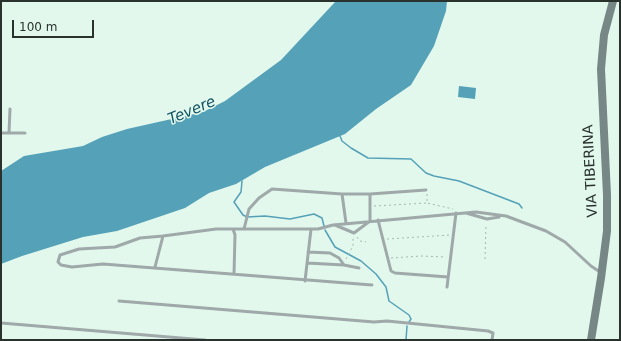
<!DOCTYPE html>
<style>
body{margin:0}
#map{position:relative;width:621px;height:341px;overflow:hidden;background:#e2f8ed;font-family:"DejaVu Sans",sans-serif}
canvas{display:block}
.frame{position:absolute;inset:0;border:2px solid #2a322e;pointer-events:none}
.scale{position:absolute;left:12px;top:20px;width:82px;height:18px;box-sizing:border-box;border:2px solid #2a322e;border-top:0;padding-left:5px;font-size:12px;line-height:14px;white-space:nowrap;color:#2a322e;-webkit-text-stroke:3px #e2f8ed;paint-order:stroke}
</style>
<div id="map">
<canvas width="621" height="341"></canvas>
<div class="frame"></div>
<div class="scale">100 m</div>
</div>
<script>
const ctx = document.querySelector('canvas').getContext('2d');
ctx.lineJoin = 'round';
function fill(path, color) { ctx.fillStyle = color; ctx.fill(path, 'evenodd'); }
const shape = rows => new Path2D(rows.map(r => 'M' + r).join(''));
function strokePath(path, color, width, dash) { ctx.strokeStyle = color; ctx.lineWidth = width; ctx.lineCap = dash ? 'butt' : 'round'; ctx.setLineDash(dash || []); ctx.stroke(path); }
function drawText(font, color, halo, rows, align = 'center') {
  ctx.font = font + ' "DejaVu Sans",sans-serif'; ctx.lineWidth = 3; ctx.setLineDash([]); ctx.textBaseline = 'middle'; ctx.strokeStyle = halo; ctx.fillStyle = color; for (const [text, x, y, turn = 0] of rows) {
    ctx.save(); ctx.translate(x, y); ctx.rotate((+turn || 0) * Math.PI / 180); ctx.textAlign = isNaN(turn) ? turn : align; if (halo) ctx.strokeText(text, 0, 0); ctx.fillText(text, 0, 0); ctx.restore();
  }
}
const water = shape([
 [336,1,447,1,446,11,434,46,411,85,376,109,345,134,265,167,236,184,209,193,185,208,117,231,83,237,22,256,1,264,1,171,24,156,83,146,102,137,127,129,203,112,225,101,281,60],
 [459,86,476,88,475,99,458,97]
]);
const stream = shape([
 [340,136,342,141,351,148,368,158,411,159,426,173,434,176,459,181,519,204,522,208],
 [242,181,241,192,234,202,243,215,247,217,265,216,290,219,314,214,322,218,324,226],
 [325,230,335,247,361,261,376,274,386,287,389,301,409,315,411,319,409,322],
 [406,340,407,326]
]);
const path = shape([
 [427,194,427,203,453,209],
 [374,206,427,203],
 [357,237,360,241,366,242],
 [387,239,450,235],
 [391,258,421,256,446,257],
 [346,259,353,246,353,236],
 [485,259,486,224]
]);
const service = shape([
 [1,133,25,133],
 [9,133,10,109],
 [342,194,346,223],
 [466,213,487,219,499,217],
 [378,220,391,271,395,273,448,277],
 [335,225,354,233,370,221,370,194],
 [233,229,235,235,234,274],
 [244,229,249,209,259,198,272,189,342,194,370,194,426,190],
 [163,236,140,238,115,247,79,249,60,255,58,262,61,265,72,267,103,264,372,285],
 [308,252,330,253,339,258,344,265,359,268],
 [307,263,344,265],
 [155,267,163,236,216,229,318,229,333,225,476,212,506,216,546,231,565,242,591,266,600,272],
 [305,281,311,229],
 [447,287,456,213],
 [119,301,374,322,387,321,488,331,493,333,492,340],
 [1,323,205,340]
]);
const secondary = shape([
 [591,340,601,278,607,231,607,195,601,69,604,35,613,1]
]);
const streetNames = [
 ["VIA TIBERINA",591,171,-93]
];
const waterNames = [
 ["Tevere",192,111,-23]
];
fill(water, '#54a1b8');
strokePath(stream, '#54a1b8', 1.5);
strokePath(path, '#a5b7ae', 1, [2, 3]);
strokePath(service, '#9fa9a9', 3);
strokePath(secondary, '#778785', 8);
drawText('14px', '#2a322e', '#e2f8ed', streetNames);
drawText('italic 15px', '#0f5262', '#e2f8ed', waterNames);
</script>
